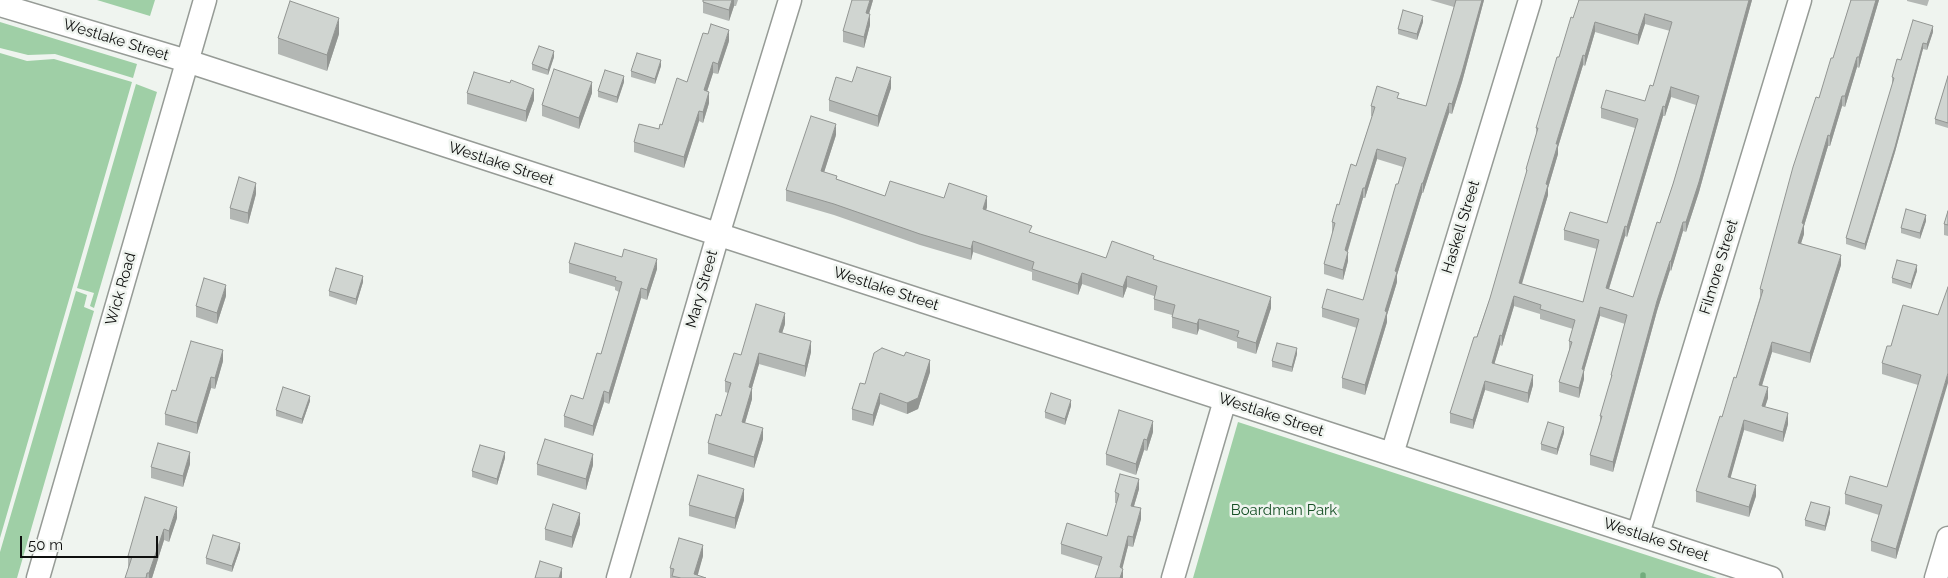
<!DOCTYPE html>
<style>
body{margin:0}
#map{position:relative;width:1948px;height:578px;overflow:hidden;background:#eff4ef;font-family:Raleway,sans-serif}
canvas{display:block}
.scale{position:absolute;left:20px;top:536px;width:138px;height:22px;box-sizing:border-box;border:2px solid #0e0f0e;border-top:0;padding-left:6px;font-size:15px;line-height:18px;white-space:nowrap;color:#0e0f0e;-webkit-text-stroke:4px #eff4ef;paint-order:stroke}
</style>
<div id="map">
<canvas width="1948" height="578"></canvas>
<div class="scale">50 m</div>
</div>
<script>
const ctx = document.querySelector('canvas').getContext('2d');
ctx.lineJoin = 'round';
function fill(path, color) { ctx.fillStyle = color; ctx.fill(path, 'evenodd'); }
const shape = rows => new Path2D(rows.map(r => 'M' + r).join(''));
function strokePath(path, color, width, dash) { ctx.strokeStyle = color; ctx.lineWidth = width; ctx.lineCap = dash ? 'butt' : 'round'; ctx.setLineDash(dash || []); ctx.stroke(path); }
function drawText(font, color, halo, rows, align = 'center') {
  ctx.font = font + ' Raleway,sans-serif'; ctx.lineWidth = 5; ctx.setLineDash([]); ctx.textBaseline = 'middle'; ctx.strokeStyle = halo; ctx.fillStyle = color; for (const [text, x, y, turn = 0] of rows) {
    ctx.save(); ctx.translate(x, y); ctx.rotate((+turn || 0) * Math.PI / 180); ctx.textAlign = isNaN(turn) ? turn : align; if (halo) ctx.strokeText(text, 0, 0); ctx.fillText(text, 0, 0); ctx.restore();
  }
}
const green = shape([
 [97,0,155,0,150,16],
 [0,22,137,64,133,78,55,54,28,55,0,48],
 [0,53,27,61,54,59,132,82,0,538],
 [136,84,157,92,94,308,90,306,94,293,77,288],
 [76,291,87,295,84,307,94,311,17,578,0,578,0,552],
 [1238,422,1717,578,1193,578]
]);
const stream = shape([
 [1643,578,1643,575]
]);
const minor = shape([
 [0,5,187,61,1771,578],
 [1392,454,1530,0],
 [1638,534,1800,0],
 [38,578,205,0],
 [618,578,718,235,790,0],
 [1173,578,1225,400],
 [1936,578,1948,538]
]);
const wall = shape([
 [703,0,738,0,736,6,734,6,729,21,703,13],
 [873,0,869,14,870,25,864,48,843,42,843,31],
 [1430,0,1484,0,1462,82,1452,114,1449,113,1423,193,1422,193,1397,275,1397,282,1387,315,1387,322,1365,395,1342,388,1342,378,1357,328,1322,317,1322,308,1363,300,1403,167,1377,159,1365,198,1363,198,1348,251,1348,261,1343,280,1324,274,1324,264,1333,232,1332,232,1332,222,1356,166,1372,116,1371,116,1371,106,1399,98,1426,106,1454,7],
 [1579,0,1752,0,1699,192,1686,232,1683,231,1671,271,1670,270,1657,311,1613,472,1590,465,1590,455,1600,422,1600,416,1611,381,1611,375,1625,324,1600,316,1584,371,1584,379,1579,398,1559,392,1559,382,1569,351,1569,341,1573,329,1540,319,1540,314,1514,306,1502,346,1500,345,1494,364,1533,385,1528,403,1485,390,1473,429,1450,423,1450,413,1490,298,1526,176,1526,169,1536,135,1536,128],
 [1645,24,1670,31,1653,86,1645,101,1601,108,1601,118,1635,128,1607,223,1564,230,1564,240,1597,249,1583,302,1522,284,1548,195,1548,188,1558,154,1558,147,1583,65,1585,66,1595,32,1638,45],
 [1671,97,1696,105,1673,184,1660,223,1633,297,1609,289,1625,236,1627,237,1663,116,1665,116],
 [1851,0,1879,0,1859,68,1857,67,1845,107,1842,106,1830,146,1828,146,1804,226,1804,234,1801,243,1841,265,1810,363,1772,352,1762,386,1768,398,1765,407,1788,424,1783,442,1744,430,1730,478,1756,496,1749,517,1696,502,1696,491,1736,378,1760,297,1760,289,1819,98,1833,58],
 [1907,0,1929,0,1927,6,1907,1],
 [1423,22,1417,40,1398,34,1398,29],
 [1933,32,1927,50,1923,49,1895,152,1865,250,1846,244,1846,238,1893,83,1892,83,1892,77,1901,60],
 [339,34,327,71,278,54,278,38],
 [729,41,718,74,713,73,707,91,709,103,703,123,699,121,684,168,634,152,634,142,659,129,687,82],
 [554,57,548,75,532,70,532,64],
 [661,66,655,84,631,77,631,71],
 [1948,76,1948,128,1935,124,1935,119],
 [624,82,617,103,598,97,598,91],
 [852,82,891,88,878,127,829,111,829,100],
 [467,93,534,100,526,122,467,104],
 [592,93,579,129,542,116,542,105],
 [836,135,824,172,837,179,885,196,944,198,987,207,986,210,1032,233,1106,258,1154,260,1271,308,1256,354,1237,348,1237,342,1199,329,1197,335,1172,328,1172,315,1154,310,1154,296,1127,287,1123,298,1082,284,1078,295,1032,280,1032,272,973,252,971,260,920,245,834,215,786,201,786,190],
 [256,194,248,224,230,219,230,208],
 [1948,211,1948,236,1944,235,1944,224],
 [1926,221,1920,239,1901,233,1901,228],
 [569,263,657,269,647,300,641,298,609,404,604,402,593,436,564,427,564,416,583,399,601,354,619,292,615,290,615,287,569,273],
 [1917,271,1911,289,1892,283,1892,278],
 [363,282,356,305,329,296,329,291],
 [226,296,217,324,196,317,196,306],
 [1903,305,1942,400,1896,559,1871,551,1871,541,1879,515,1845,504,1845,494,1887,487,1918,385,1882,374,1882,363,1891,346],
 [785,324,782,333,811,352,805,377,759,364,752,388,752,399,745,423,763,439,754,468,708,454,708,443,721,416,728,393,725,392,725,381,741,355],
 [1297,354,1292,372,1272,367,1272,361],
 [223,361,215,389,211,388,197,434,165,425,165,414,176,391],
 [930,372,918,409,907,414,880,404,873,426,852,420,852,409,865,384],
 [310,401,302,424,276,416,276,410],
 [1071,406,1065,425,1045,418,1045,412],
 [1153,432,1147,451,1144,450,1136,475,1106,465,1106,454],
 [1564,433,1557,455,1541,450,1541,444],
 [505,458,497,485,472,477,472,471],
 [190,464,183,487,151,478,151,467],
 [537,464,593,465,586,490,537,475],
 [1139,489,1134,506,1141,519,1133,547,1128,546,1122,568,1123,578,1099,566,1061,554,1061,544,1107,536,1117,503,1115,503,1115,492],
 [744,500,735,529,689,516,689,505],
 [1830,513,1825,531,1805,526,1805,520],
 [177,518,169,542,164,540,152,578,125,578,129,567,128,567,128,556],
 [580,524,572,548,545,540,545,529],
 [240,549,232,572,206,564,206,558],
 [703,556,697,575,706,578,670,578,670,568]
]);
const shadedWall = shape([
 [732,0,734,0,734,6,729,21,729,10],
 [870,0,873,0,866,24,866,13],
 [1482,0,1484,0,1462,82,1452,114,1452,104],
 [1749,0,1752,0,1699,192,1686,232,1686,222],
 [1876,0,1879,0,1859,68,1859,57],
 [870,14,870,25,864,48,864,37],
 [1645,14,1645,24,1638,45,1638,35],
 [1423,16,1423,22,1417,40,1417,34],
 [339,18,339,34,327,71,327,55],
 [1595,22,1595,32,1585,66,1585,56],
 [1933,26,1933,32,1927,50,1927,44],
 [729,30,729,41,718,74,718,64],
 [1923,43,1923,49,1895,152,1865,250,1865,244],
 [554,51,554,57,548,75,548,70],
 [1583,55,1583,65,1558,147,1558,154,1548,188,1548,195,1519,293,1519,283,1546,184,1556,144],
 [1857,57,1857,67,1845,107,1845,96],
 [661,60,661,66,655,84,655,79],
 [713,62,713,73,704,101,704,90],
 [624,76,624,82,617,103,617,97],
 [891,77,891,88,878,127,878,116],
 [592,82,592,93,579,129,579,118],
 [1671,87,1671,97,1665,116,1665,107],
 [534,89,534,100,526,122,526,111],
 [709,92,709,103,703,123,703,112],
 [1842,96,1842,106,1830,146,1830,136],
 [1449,103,1449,113,1423,193,1423,183],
 [1663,106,1663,116,1627,237,1627,227],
 [699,111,699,121,684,168,684,157],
 [836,124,836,135,821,182,821,171],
 [1828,135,1828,146,1804,226,1804,234,1798,253,1798,243,1802,223],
 [1377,149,1377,159,1365,198,1365,188],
 [256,183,256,194,248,224,248,213],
 [1422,183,1422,193,1397,275,1397,282,1387,315,1387,322,1365,395,1365,385,1395,271],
 [1363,188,1363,198,1345,260,1345,250],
 [987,196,987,207,983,220,983,209],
 [1926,215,1926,221,1920,239,1920,233],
 [1683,222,1683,231,1671,271,1671,261],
 [1625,226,1625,236,1606,298,1606,288],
 [973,241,973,252,971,260,971,249],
 [1348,252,1348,261,1343,280,1343,270],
 [1841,255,1841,265,1810,363,1810,353],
 [657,259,657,269,647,300,647,290],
 [1670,261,1670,270,1657,311,1613,472,1613,462,1657,301],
 [1917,265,1917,271,1911,289,1911,284],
 [1082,273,1082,284,1078,295,1078,284],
 [363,276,363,282,356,305,356,299],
 [1127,276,1127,287,1123,298,1123,287],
 [226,285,226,296,217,324,217,313],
 [641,288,641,298,609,404,609,393],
 [1514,296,1514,306,1502,346,1502,336],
 [1271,297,1271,308,1256,354,1256,343],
 [1600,307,1600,316,1584,371,1584,379,1579,398,1579,388,1582,369],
 [785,313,785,324,779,343,779,332],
 [1199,319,1199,329,1197,335,1197,324],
 [1500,335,1500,345,1492,372,1492,363],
 [811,341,811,352,805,377,805,366],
 [1772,342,1772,352,1759,395,1759,385],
 [1297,348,1297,354,1292,372,1292,367],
 [223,350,223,361,215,389,215,378],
 [759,353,759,364,749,398,749,387],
 [930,360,930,372,918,409,907,414,907,403],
 [1948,373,1948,383,1896,559,1896,549],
 [1533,375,1533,385,1528,403,1528,393],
 [211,377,211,388,197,434,197,423],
 [1485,381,1485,390,1473,429,1473,420],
 [1768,387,1768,398,1762,416,1762,406],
 [752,388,752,399,742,433,742,422],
 [604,391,604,402,593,436,593,426],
 [880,393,880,404,873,426,873,415],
 [310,396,310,401,302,424,302,419],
 [1071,400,1071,406,1065,425,1065,419],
 [1788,413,1788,424,1783,442,1783,432],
 [1744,420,1744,430,1728,487,1728,477],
 [1153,421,1153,432,1147,451,1147,440],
 [1564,427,1564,433,1557,455,1557,449],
 [763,428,763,439,754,468,754,457],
 [1144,439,1144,450,1136,475,1136,464],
 [190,452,190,464,183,487,183,476],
 [505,452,505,458,497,485,497,479],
 [593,454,593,465,586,490,586,479],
 [1139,479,1139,489,1131,516,1131,506],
 [1756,485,1756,496,1749,517,1749,507],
 [744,489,744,500,735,529,735,518],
 [177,507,177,518,169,542,169,531],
 [1830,507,1830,513,1825,531,1825,526],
 [1141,508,1141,519,1133,547,1133,537],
 [580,513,580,524,572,548,572,537],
 [164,529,164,540,152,578,149,578,149,573],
 [1128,536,1128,546,1120,578,1120,567],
 [240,543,240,549,232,572,232,566],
 [703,545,703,556,697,578,694,574],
 [562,568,562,578,559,578],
 [1123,569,1123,578,1120,578]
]);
const building = shape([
 [703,0,732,0,729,10,703,2,703,0],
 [852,0,870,0,866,13,870,14,864,37,843,31,852,0],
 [1456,0,1482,0,1462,72,1452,104,1449,103,1423,183,1422,183,1395,271,1397,272,1385,311,1387,312,1365,385,1342,378,1359,319,1322,308,1327,289,1363,300,1396,184,1398,184,1406,158,1377,149,1365,188,1363,188,1345,250,1348,252,1343,270,1324,264,1335,223,1332,222,1337,204,1339,205,1351,164,1356,166,1375,107,1371,106,1377,86,1399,93,1397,98,1426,106,1456,0],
 [1579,0,1749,0,1699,182,1686,222,1683,222,1671,261,1670,261,1657,301,1613,462,1590,455,1602,416,1600,416,1612,375,1611,375,1627,315,1600,307,1582,369,1584,370,1579,388,1559,382,1572,342,1569,341,1575,320,1540,309,1541,305,1514,296,1502,336,1500,335,1492,363,1533,375,1528,393,1485,381,1473,420,1450,413,1474,337,1477,337,1490,298,1527,170,1526,169,1538,128,1536,128,1557,57,1559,57,1571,17,1573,18,1579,0],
 [1645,14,1672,22,1653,86,1650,85,1645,101,1606,90,1601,108,1638,119,1607,223,1570,212,1564,230,1599,240,1583,302,1519,283,1548,185,1546,184,1558,144,1556,144,1583,55,1585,56,1595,22,1638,35,1645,14],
 [1671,87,1699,96,1673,184,1660,223,1657,222,1633,297,1606,288,1625,226,1627,227,1663,106,1665,107,1671,87],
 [1851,0,1876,0,1859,57,1857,57,1845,96,1842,96,1830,136,1828,135,1802,223,1804,224,1798,243,1841,255,1810,353,1772,342,1759,385,1768,387,1762,406,1788,413,1783,432,1744,420,1728,477,1756,485,1749,507,1696,491,1720,416,1722,417,1734,377,1736,378,1763,290,1760,289,1793,167,1816,97,1819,98,1831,58,1833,58,1851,0],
 [290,1,339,18,327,55,278,38,290,1],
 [1403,10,1423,16,1417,34,1398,29,1403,10],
 [1913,20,1933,26,1927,44,1923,43,1895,147,1865,244,1846,238,1894,78,1892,77,1897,59,1901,60,1913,20],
 [711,24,729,30,718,64,713,62,704,90,709,92,703,112,699,111,684,157,634,142,639,124,659,129,660,124,662,125,677,78,687,82,703,33,708,34,711,24],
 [539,46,554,51,548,70,532,64,539,46],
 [637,53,661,60,655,79,631,71,637,53],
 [857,67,891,77,878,116,829,100,836,77,852,82,857,67],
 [554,69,592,82,579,118,542,105,554,69],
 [605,70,624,76,617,97,598,91,605,70],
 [474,72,510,83,511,80,534,89,526,111,467,93,474,72],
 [1948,76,1948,123,1935,119,1948,76],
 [811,116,836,124,821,171,837,176,836,179,885,196,890,181,944,198,949,183,987,196,983,209,1032,226,1029,232,1106,258,1112,241,1154,256,1153,259,1271,297,1256,343,1237,337,1239,331,1199,319,1197,324,1172,317,1175,305,1154,299,1157,286,1127,276,1123,287,1082,273,1078,284,1032,269,1034,262,973,241,971,249,920,234,834,204,786,190,811,116],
 [239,177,256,183,248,213,230,208,239,177],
 [1906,209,1926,215,1920,233,1901,228,1906,209],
 [1948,211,1948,225,1944,224,1948,211],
 [575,243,622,257,624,249,657,259,647,290,641,288,609,393,604,391,593,426,564,416,571,395,583,399,597,353,601,354,622,282,615,280,616,277,569,263,575,243],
 [1897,260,1917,265,1911,284,1892,278,1897,260],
 [336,268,363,276,356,299,329,291,336,268],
 [204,278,226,285,217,313,196,306,204,278],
 [1948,287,1948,373,1896,549,1871,541,1882,505,1845,494,1850,476,1887,487,1921,375,1882,363,1887,346,1891,346,1903,305,1938,315,1948,287],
 [756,304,785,313,779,332,811,341,805,366,759,353,749,387,752,388,742,422,763,428,754,457,708,443,716,414,721,416,731,383,725,381,734,353,741,355,756,304],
 [191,341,223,350,215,378,211,377,197,423,165,414,172,390,176,391,191,341],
 [1277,343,1297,348,1292,367,1272,361,1277,343],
 [882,348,904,356,906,352,930,360,918,398,907,403,880,393,873,415,852,409,860,383,865,384,874,353,882,348],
 [283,387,310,396,302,419,276,410,283,387],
 [1051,393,1071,400,1065,419,1045,412,1051,393],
 [1119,410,1153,421,1147,440,1144,439,1136,464,1106,454,1119,410],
 [1548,422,1564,427,1557,449,1541,444,1548,422],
 [545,439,593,454,586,479,537,464,545,439],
 [158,443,190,452,183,476,151,467,158,443],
 [480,445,505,452,497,479,472,471,480,445],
 [1120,474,1139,479,1131,506,1141,508,1133,537,1128,536,1120,567,1123,569,1120,578,1095,578,1102,557,1061,544,1067,523,1107,536,1119,494,1115,492,1120,474],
 [698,475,744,489,735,518,689,505,698,475],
 [145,497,177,507,169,531,164,529,149,573,147,573,146,578,125,578,132,557,128,556,145,497],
 [1811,502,1830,507,1825,526,1805,520,1811,502],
 [553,504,580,513,572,537,545,529,553,504],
 [213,535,240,543,232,566,206,558,213,535],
 [679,538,703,545,694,574,706,578,681,578,672,576,674,569,670,568,679,538],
 [540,561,562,568,559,578,535,578,540,561]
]);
const streetNames = [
 ["Westlake Street",116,40,17],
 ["Westlake Street",501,164,18],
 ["Haskell Street",1461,227,-73],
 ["Filmore Street",1719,267,-73],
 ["Wick Road",121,289,-74],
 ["Mary Street",702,289,-74],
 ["Westlake Street",886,289,18],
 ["Westlake Street",1271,415,18],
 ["Westlake Street",1656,540,18]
];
const parkNames = [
 ["Boardman Park",1284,510]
];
fill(green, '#9fcfa6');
strokePath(stream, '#72ac7c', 5.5);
strokePath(minor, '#969b96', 25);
strokePath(minor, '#fff', 22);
fill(wall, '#b3b7b4');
fill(shadedWall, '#929592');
fill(building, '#d0d5d1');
strokePath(building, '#929592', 1);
drawText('15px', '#0e0f0e', '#eff4ef', streetNames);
drawText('15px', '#175127', '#eff4ef', parkNames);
</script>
